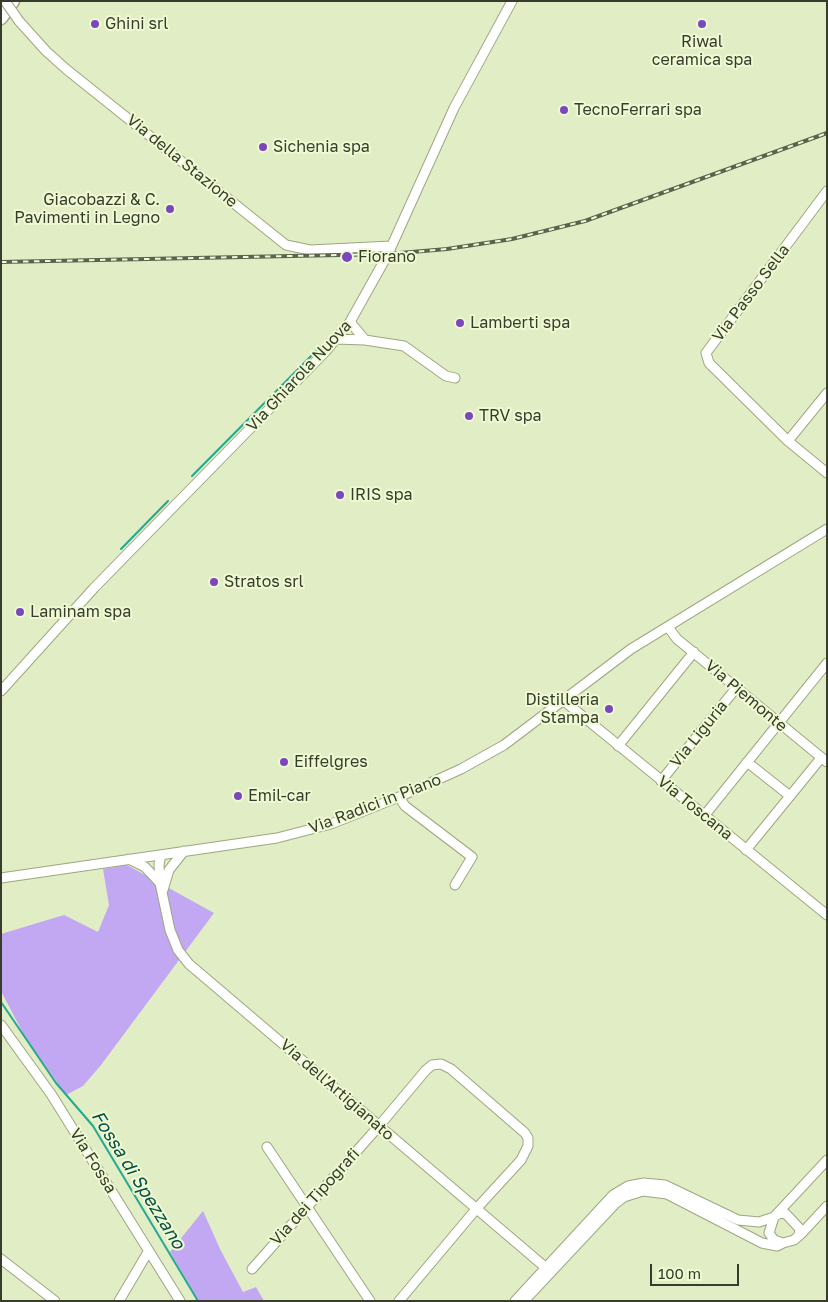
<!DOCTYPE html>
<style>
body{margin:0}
#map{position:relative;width:828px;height:1302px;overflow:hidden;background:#e1edc5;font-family:"Golos Text",sans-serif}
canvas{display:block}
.frame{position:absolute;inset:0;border:2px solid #383c2d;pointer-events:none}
.scale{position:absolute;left:650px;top:1264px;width:89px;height:22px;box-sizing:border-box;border:2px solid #383c2d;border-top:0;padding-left:6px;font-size:15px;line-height:18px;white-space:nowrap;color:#383c2d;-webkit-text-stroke:4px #eefad2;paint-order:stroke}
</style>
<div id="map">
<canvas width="828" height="1302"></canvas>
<div class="frame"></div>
<div class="scale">100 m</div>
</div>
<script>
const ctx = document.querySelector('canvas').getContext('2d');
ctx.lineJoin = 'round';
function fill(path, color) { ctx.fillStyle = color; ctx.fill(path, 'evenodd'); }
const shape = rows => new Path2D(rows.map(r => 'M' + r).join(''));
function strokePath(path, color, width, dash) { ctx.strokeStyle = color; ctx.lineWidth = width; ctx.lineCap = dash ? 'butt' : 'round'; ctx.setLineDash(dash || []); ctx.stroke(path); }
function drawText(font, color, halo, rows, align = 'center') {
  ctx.font = font + ' "Golos Text",sans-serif'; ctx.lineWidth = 4; ctx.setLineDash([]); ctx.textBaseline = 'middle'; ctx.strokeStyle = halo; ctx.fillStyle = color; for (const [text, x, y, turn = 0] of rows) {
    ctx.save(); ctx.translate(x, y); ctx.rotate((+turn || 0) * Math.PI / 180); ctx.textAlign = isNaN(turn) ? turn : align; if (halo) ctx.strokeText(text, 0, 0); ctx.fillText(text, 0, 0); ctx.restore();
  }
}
const green = shape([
 [127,865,214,913,101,1065,83,1086,66,1095,25,1037,1,991,1,934,64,915,98,932,109,905,103,869],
 [203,1211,221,1251,243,1292,256,1287,264,1301,199,1301,170,1252]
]);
const stream = shape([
 [192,476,321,346],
 [121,549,168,501],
 [1,1002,56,1083,93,1126,198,1301]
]);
const minor = shape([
 [19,21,46,51,66,69,286,245,310,250,391,246],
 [827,191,706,353,709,363,788,441,827,473],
 [350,322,365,340],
 [336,339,365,340,404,346,446,376,455,378],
 [788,441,827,393],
 [668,627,677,639,827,762],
 [1,691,94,588,326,351,350,322,388,254,454,108,512,1],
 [564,701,827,915],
 [618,746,694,652],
 [747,762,790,796],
 [661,781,737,687],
 [399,797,405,806,472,857,455,885],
 [704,816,827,663],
 [746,850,821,758],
 [161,855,159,864,160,883,170,930,178,950,189,964,545,1267],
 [129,859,145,867,160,883],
 [1,878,277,838,331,824,399,797,461,769,504,745,631,649,827,529],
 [163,890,169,870,184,851],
 [1,1025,51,1094,180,1301],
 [267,1147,370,1301],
 [799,1235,800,1229,786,1214,780,1213,774,1217,769,1233,774,1240,783,1243,794,1240,802,1233,827,1206],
 [1,1259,55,1301],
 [252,1269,379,1126,426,1070,432,1065,441,1064,451,1069,525,1133,528,1138,528,1146,521,1160,477,1208,399,1301],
 [119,1301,148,1252],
 [515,1301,613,1195,628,1186,644,1183,665,1185,738,1220,759,1222,774,1217,827,1160],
 [524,1301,615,1204,624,1197,643,1191,667,1194,762,1243,777,1246,783,1243]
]);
const highway = shape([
 [1,18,13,1]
]);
const rail = shape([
 [1,262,388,254,447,249,512,239,585,221,827,133]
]);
const minorBridge = shape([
 [5,1,19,21]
]);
const markers = [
 [95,24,5,"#7b46be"],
 [702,24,5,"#7b46be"],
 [564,110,5,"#7b46be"],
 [263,147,5,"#7b46be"],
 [170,209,5,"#7b46be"],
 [347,257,6,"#7b46be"],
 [460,323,5,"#7b46be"],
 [469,416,5,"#7b46be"],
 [340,495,5,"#7b46be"],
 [214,582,5,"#7b46be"],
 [20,612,5,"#7b46be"],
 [609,709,5,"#7b46be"],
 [284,762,5,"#7b46be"],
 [238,796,5,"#7b46be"]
];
const poiNames = [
 ["Ghini srl",105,24],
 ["Riwal",702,42,"center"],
 ["ceramica spa",702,60,"center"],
 ["TecnoFerrari spa",574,110],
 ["Sichenia spa",273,147],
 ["Giacobazzi & C.",160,200,"right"],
 ["Pavimenti in Legno",160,218,"right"],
 ["Fiorano",358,257],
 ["Lamberti spa",470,323],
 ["TRV spa",479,416],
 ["IRIS spa",350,495],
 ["Stratos srl",224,582],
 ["Laminam spa",30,612],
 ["Distilleria",599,700,"right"],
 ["Stampa",599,718,"right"],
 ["Eiffelgres",294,762],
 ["Emil-car",248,796]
];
const streetNames = [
 ["Via della Stazione",182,161,39],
 ["Via Passo Sella",751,293,-53],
 ["Via Ghiarola Nuova",299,376,-47],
 ["Via Piemonte",746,696,40],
 ["Via Liguria",699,734,-51],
 ["Via Radici in Piano",375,804,-21],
 ["Via Toscana",695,808,39],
 ["Via dell'Artigianato",337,1090,41],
 ["Via Fossa",93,1161,58],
 ["Via dei Tipografi",315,1197,-48]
];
const waterNames = [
 ["Fossa di Spezzano",138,1180,58]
];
fill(green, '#c2a7f3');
strokePath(stream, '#24a892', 2);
strokePath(minor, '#9ca781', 11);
strokePath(highway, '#9ca781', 15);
strokePath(minor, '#fff', 9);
strokePath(highway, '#fff', 12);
strokePath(rail, '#5c624e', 4);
strokePath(rail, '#eefad2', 2, [5.5]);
strokePath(minorBridge, '#9ca781', 11, []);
strokePath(minorBridge, '#fff', 9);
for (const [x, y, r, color] of markers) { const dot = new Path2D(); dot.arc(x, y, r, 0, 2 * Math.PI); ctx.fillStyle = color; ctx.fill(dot); strokePath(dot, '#eefad2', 2); }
drawText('16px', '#383c2d', '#eefad2', poiNames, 'left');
drawText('16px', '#383c2d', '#eefad2', streetNames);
drawText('italic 18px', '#085147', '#eefad2', waterNames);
</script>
